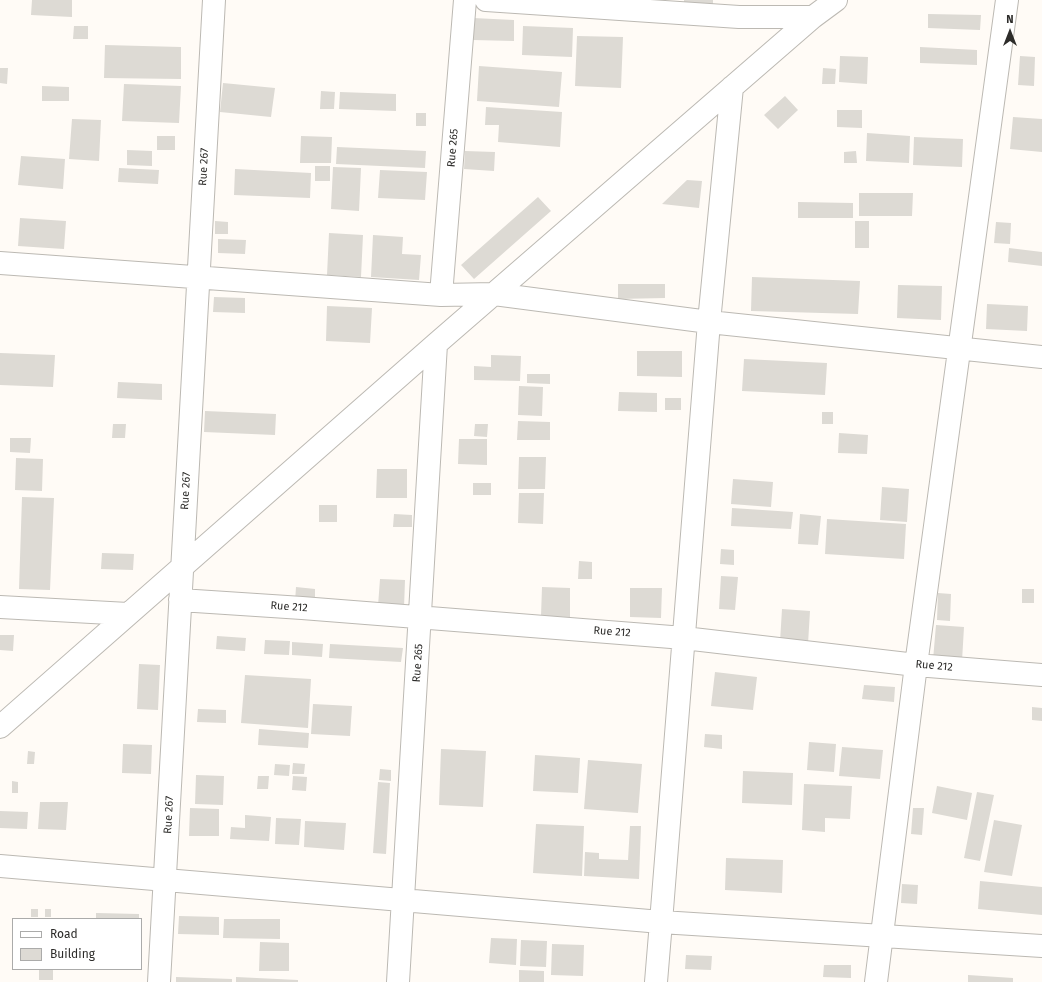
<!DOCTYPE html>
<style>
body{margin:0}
#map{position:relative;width:1042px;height:982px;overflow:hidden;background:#fffbf6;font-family:"Fira Sans",sans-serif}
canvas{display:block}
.legend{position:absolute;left:12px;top:918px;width:130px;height:52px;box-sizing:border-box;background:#fff;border:1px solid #ababaa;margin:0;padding:5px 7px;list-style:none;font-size:12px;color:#2d2c2a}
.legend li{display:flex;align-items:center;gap:8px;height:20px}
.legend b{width:20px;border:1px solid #ababaa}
.north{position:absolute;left:990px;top:12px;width:40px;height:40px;-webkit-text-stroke:3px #fff;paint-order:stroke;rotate:0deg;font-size:11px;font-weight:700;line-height:16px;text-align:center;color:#2d2c2a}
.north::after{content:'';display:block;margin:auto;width:14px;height:18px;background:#2d2c2a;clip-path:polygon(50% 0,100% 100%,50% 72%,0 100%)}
</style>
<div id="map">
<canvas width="1042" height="982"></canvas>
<ul class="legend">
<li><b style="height:5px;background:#fff"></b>Road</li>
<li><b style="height:11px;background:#dddad4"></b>Building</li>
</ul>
<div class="north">N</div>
</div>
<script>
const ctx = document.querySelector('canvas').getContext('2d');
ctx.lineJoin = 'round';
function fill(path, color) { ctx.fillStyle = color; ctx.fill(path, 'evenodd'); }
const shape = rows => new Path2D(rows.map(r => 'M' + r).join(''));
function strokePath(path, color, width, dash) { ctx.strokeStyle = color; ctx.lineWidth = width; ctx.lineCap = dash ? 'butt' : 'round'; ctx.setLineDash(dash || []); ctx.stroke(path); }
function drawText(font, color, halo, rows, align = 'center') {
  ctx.font = font + ' "Fira Sans",sans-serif'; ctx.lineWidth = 4; ctx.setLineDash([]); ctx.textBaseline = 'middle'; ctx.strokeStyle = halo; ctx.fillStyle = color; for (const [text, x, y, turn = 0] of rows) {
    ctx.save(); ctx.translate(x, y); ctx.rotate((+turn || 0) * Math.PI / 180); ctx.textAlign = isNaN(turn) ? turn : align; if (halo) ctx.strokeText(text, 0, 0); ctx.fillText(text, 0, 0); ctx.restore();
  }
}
const building = shape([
 [32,0,72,0,72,17,31,15],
 [684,0,713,0,713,7,684,4],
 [928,14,981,15,980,30,928,28],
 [473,18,514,20,514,41,473,40],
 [74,26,88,26,88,39,73,39],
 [523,26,573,28,572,57,522,55],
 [577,36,623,37,621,88,575,86],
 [105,45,181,47,181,79,104,78],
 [920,47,977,50,977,65,920,63],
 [840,56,868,57,867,84,839,82],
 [1020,56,1035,57,1034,86,1018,85],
 [479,66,562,72,559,107,477,101],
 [0,68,8,68,7,84,0,83],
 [823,68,836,69,835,84,822,84],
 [223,83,275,88,271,117,220,112],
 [124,84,181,86,179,123,122,121],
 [42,86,69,87,69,101,42,101],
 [321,91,335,92,334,109,320,109],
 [340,92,396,94,396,111,339,109],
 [785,96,798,110,778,129,764,115],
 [486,107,562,112,560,147,498,142,499,125,485,125],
 [837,110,862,110,862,128,837,127],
 [416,113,426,113,426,126,416,126],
 [1013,117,1042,119,1042,152,1010,149],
 [72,119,101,120,99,161,69,159],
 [867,133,910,136,909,163,866,161],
 [157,136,175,136,175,150,157,150],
 [301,136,332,137,331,163,300,163],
 [914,137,963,139,962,167,913,165],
 [337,147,426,151,425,168,336,164],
 [127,150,152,151,152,166,127,165],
 [465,151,495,152,494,171,464,169],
 [856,151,857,163,844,163,844,152],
 [21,156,65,159,63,189,18,185],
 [315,166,330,166,330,181,315,181],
 [333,167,361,168,359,211,331,209],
 [119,168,159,170,158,184,118,182],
 [235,169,311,173,310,198,234,195],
 [380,170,427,172,425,200,378,198],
 [687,180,702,181,699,208,662,204],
 [859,193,913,193,912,216,859,216],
 [538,197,551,211,474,279,461,265],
 [798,202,853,203,853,218,798,218],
 [20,218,66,221,64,249,18,246],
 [215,221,228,222,228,234,215,234],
 [855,221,869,221,869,248,855,248],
 [996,222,1011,223,1010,244,994,243],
 [329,233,363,235,361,277,327,275],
 [373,235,403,237,402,254,421,255,419,280,371,277],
 [218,239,246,240,245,254,218,253],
 [1009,248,1042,252,1042,266,1008,262],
 [752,277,860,281,858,314,751,311],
 [618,284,665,284,665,298,618,299],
 [898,285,942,286,941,320,897,318],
 [214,297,245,298,245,313,213,312],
 [987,304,1028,306,1027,331,986,329],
 [327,306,372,308,370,343,326,341],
 [637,351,682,351,682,377,637,376],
 [0,353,55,355,53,387,0,385],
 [491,355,521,356,520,381,474,380,474,366,491,367],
 [744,359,827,363,825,395,742,391],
 [527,374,550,374,550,384,527,383],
 [118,382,162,384,162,400,117,398],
 [519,386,543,387,542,416,518,415],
 [619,392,657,393,657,412,618,411],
 [665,398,681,398,681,410,665,410],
 [205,411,276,414,275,435,204,432],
 [822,412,833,412,833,424,822,424],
 [518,421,550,422,550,440,517,440],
 [113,424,126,424,125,438,112,438],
 [475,424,488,424,487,437,474,436],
 [839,433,868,435,867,454,838,453],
 [10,438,31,438,30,453,10,452],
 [459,439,487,439,487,465,458,464],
 [519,457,546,457,545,489,518,489],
 [16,458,43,459,42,491,15,490],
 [377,469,407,469,407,498,376,498],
 [733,479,773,482,771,507,731,504],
 [473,483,491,483,491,495,473,495],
 [882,487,909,489,907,522,880,520],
 [519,493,544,493,543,524,518,523],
 [22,497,54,498,50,590,19,589],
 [319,505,337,505,337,522,319,522],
 [732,508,793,512,791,529,731,526],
 [394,514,412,515,412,527,393,527],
 [800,514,821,516,818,545,798,544],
 [827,519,906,524,904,559,825,554],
 [721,549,734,550,734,565,720,564],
 [102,553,134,554,133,570,101,569],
 [579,561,592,562,592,579,578,579],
 [721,576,738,577,735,610,719,609],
 [380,579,405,580,404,608,378,606],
 [296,587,315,589,315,603,295,602],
 [542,587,570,588,570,617,541,616],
 [630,588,662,588,661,618,630,617],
 [1022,589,1034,589,1034,603,1022,603],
 [938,593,951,594,950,621,937,620],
 [782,609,810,611,808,644,780,642],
 [936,625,964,627,962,661,933,660],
 [0,635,14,635,13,651,0,650],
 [217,636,246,638,245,651,216,649],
 [265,640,290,641,289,655,264,654],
 [292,642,323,644,322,657,292,655],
 [330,644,403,648,401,662,329,658],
 [139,664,160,665,158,710,137,709],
 [715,672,757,677,753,710,711,706],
 [245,675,311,679,308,728,241,723],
 [864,685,895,687,894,702,862,699],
 [313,704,352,706,350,736,311,734],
 [1032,707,1042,708,1042,721,1032,720],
 [198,709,226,710,226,723,197,722],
 [259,729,309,733,308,748,258,745],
 [705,734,722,735,722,749,704,747],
 [809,742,836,744,834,772,807,770],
 [123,744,152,745,151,774,122,773],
 [842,747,883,750,880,779,839,776],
 [441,749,486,751,483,807,439,805],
 [28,751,35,752,34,764,27,764],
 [535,755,580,758,578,793,533,791],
 [588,760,642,764,638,813,584,809],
 [293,763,305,764,304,774,292,774],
 [275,764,290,765,289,776,274,775],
 [380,769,391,770,391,781,379,780],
 [743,771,793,773,792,805,742,803],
 [196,775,224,776,223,805,195,804],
 [258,776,269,776,268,789,257,789],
 [293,776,307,777,306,791,292,790],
 [12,781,18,782,18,793,12,793],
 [378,782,390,783,386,854,373,853],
 [804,784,852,786,850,819,825,818,825,832,802,830],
 [937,786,972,793,967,820,932,813],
 [977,792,994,795,980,861,964,858],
 [40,802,68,802,66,830,38,829],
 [190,808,219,809,219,836,189,836],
 [913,808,924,808,922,835,911,834],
 [0,811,28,812,27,829,0,828],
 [245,815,271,817,269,841,230,839,231,827,245,828],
 [276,818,301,819,299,845,275,844],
 [994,820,1022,825,1012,876,984,872],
 [305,821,346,823,344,850,304,847],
 [536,824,584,826,582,876,533,873],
 [630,826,641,826,639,879,584,876,585,852,599,853,599,859,628,860],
 [726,858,783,860,782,893,725,890],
 [980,881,1042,887,1042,915,978,909],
 [902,884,918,885,917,904,901,903],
 [31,909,38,909,38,917,31,917],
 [45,909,51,909,51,917,45,917],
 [96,913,139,914,139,919,96,919],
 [179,916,219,917,219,935,178,934],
 [224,919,280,919,280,939,223,938],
 [491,938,517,939,516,965,489,963],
 [521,940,547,941,546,967,520,966],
 [260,942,289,943,289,971,259,971],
 [552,944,584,945,583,976,551,975],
 [686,955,712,956,711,970,685,969],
 [824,965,851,965,851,978,823,977],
 [39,969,53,969,53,980,39,980],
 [519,970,544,971,544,982,519,982],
 [968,975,1013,978,1013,982,968,982],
 [176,977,232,979,232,982,176,982],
 [236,977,298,980,298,982,236,982]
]);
const minor = shape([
 [486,0,739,17,813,17],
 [0,263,441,295,494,294,709,322,1042,357],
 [441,295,465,0],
 [180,600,302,608,684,638,916,665,1042,675],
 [0,607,128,614],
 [0,727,436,344,813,17,836,0],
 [0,866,661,922,1042,946],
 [159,982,214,0],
 [398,982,436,344],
 [656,982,661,922,709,322,732,87],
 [876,982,916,665,1007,0]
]);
const streetNames = [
 ["Rue 265",453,148,-85],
 ["Rue 267",204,167,-87],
 ["Rue 267",186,491,-87],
 ["Rue 212",289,607,4],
 ["Rue 212",612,632,4],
 ["Rue 265",418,663,-86],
 ["Rue 212",934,666,5],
 ["Rue 267",169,815,-87]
];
fill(building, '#dddad4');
strokePath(minor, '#bcb9b3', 24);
strokePath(minor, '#fff', 22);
drawText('11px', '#2d2c2a', '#fff', streetNames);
</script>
